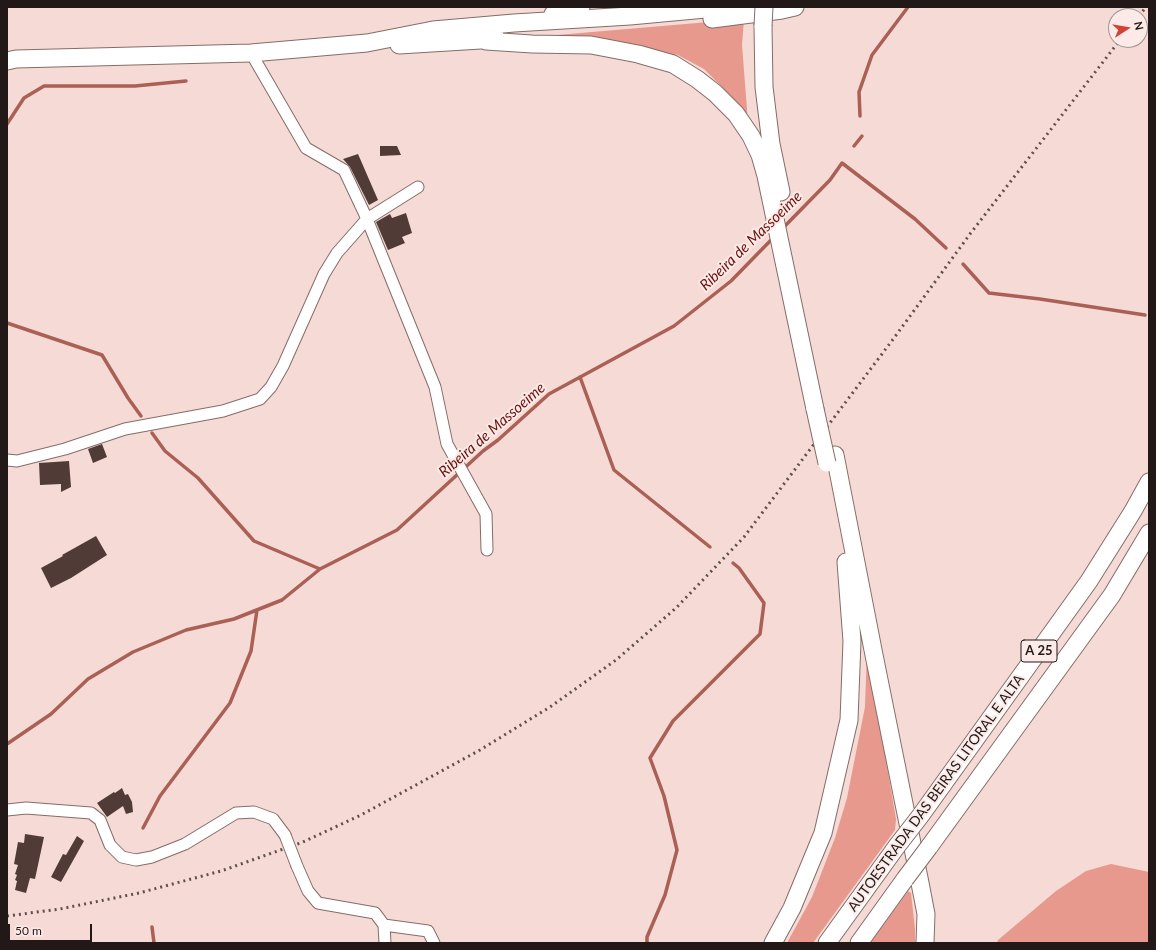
<!DOCTYPE html>
<style>
body{margin:0}
#map{position:relative;width:1156px;height:950px;overflow:hidden;background:#f6dad5;font-family:Lato,sans-serif}
canvas{display:block}
.frame{position:absolute;inset:0;border:8px solid #221817;pointer-events:none}
.north{position:absolute;left:1108px;top:8px;width:40px;height:40px;box-sizing:border-box;background:#fbeae7;border:1px solid #a49694;border-radius:50%;rotate:78deg;font-size:11px;font-weight:700;line-height:16px;text-align:center;color:#221817}
.north::after{content:'';display:block;margin:auto;width:14px;height:18px;background:#d04335;clip-path:polygon(50% 0,100% 100%,50% 72%,0 100%)}
.scale{position:absolute;left:8px;top:924px;width:84px;height:18px;box-sizing:border-box;border:2px solid #221817;border-top:0;padding-left:5px;font-size:12px;line-height:14px;white-space:nowrap;color:#221817;-webkit-text-stroke:3px #fbeae7;paint-order:stroke}
</style>
<div id="map">
<canvas width="1156" height="950"></canvas>
<div class="frame"></div>
<div class="north">N</div>
<div class="scale">50 m</div>
</div>
<script>
const ctx = document.querySelector('canvas').getContext('2d');
ctx.lineJoin = 'round';
function fill(path, color) { ctx.fillStyle = color; ctx.fill(path, 'evenodd'); }
const shape = rows => new Path2D(rows.map(r => 'M' + r).join(''));
function strokePath(path, color, width, dash) { ctx.strokeStyle = color; ctx.lineWidth = width; ctx.lineCap = dash ? 'butt' : 'round'; ctx.setLineDash(dash || []); ctx.stroke(path); }
function drawText(font, color, halo, rows, align = 'center') {
  ctx.font = font + ' Lato,sans-serif'; ctx.lineWidth = 4; ctx.setLineDash([]); ctx.textBaseline = 'middle'; ctx.strokeStyle = halo; ctx.fillStyle = color; for (const [text, x, y, turn = 0] of rows) {
    ctx.save(); ctx.translate(x, y); ctx.rotate((+turn || 0) * Math.PI / 180); ctx.textAlign = isNaN(turn) ? turn : align; if (halo) ctx.strokeText(text, 0, 0); ctx.fillText(text, 0, 0); ctx.restore();
  }
}
const green = shape([
 [744,19,742,45,748,122,731,96,704,69,676,54,675,58,663,52,629,43,557,35],
 [867,650,896,819,895,830,813,943,787,943,812,897,835,838,847,798,865,707],
 [1111,864,1149,872,1149,943,997,943,998,940,1056,891,1086,871],
 [908,891,911,893,915,929,915,943,870,943]
]);
const stream = shape([
 [860,116,859,92,872,55,908,7],
 [7,124,24,98,44,86,135,86,186,81],
 [854,146,862,136],
 [782,229,830,180,842,163,915,219,946,248],
 [963,264,989,293,1040,299,1145,315],
 [7,323,102,355,128,398,141,416],
 [580,377,614,470,710,547],
 [152,433,165,451,198,478,254,541,320,569,397,530,483,451,498,440,549,394,674,326,731,281,773,238],
 [7,744,51,714,88,679,133,652,186,630,234,619,282,600,320,569],
 [143,828,160,796,230,703,251,651,257,610],
 [152,927,154,943],
 [647,943,647,937,665,895,677,850,664,796,650,758,673,721,760,634,764,603,739,568,733,563]
]);
const building = shape([
 [380,146,397,146,401,155,380,156],
 [358,154,378,200,369,205,350,167,343,159],
 [406,213,412,233,402,237,405,243,388,250,376,222,390,214,392,218],
 [102,444,107,457,93,463,88,449],
 [69,461,71,487,61,492,61,484,40,485,39,463],
 [96,536,107,555,71,578,51,588,41,568,63,556,62,555],
 [122,788,125,795,128,794,132,802,133,812,126,814,123,806,107,817,97,803,114,792,115,793],
 [25,834,44,837,35,879,30,878,26,893,15,890,17,881,15,880,17,875,15,874,18,865,14,864,18,842,24,843],
 [77,836,84,841,61,882,51,877,63,854,66,855]
]);
const minor = shape([
 [251,53,306,148,344,170,367,219,435,387,447,444,486,514,487,550],
 [7,460,17,461,65,449,125,429,223,411,260,399,271,387,283,366,324,274,337,253,367,219,418,187],
 [7,810,26,808,91,813,100,820,110,845,122,857,136,860,152,857,185,844,236,813,254,812,273,819,285,835],
 [297,866,308,891,318,903,375,913,384,925,385,943],
 [384,925,428,931,434,943]
]);
const highway = shape([
 [553,14,581,7],
 [712,19,782,10,795,7],
 [763,26,764,87,771,144,781,192],
 [486,41,532,44,591,45,638,54,673,64,697,79,715,93,736,114,751,136,760,155,766,176,815,409],
 [399,45,497,39],
 [7,61,16,59,251,53,367,43,433,30,514,23,630,16,727,7],
 [835,455,874,655,920,883,926,914,925,943],
 [921,815,1089,581,1133,511,1149,482],
 [929,847,1112,595,1149,533],
 [773,943,792,908,823,833,849,720,852,641,846,562],
 [827,943,897,846],
 [859,943,905,879]
]);
const rail = shape([
 [1139,16,1146,7],
 [7,916,60,909,139,893,221,871,303,842,361,815,480,750,550,707,616,660,676,608,744,537,894,338,970,234,1120,40]
]);
const minorBridge = shape([
 [285,835,297,866]
]);
const highwayBridge = shape([
 [763,26,764,7],
 [815,409,827,463],
 [897,846,921,815],
 [905,879,929,847]
]);
const shields = [
 [1039,651,36]
];
const shieldNames = [
 ["A 25",1039,651]
];
const streetNames = [
 ["AUTOESTRADA DAS BEIRAS LITORAL E ALTA",936,793,-54]
];
const waterNames = [
 ["Ribeira de Massoeime",751,241,-44],
 ["Ribeira de Massoeime",492,430,-41]
];
fill(green, '#e6998c');
strokePath(stream, '#aa6055', 3.5);
fill(building, '#513b37');
strokePath(minor, '#856c68', 13);
strokePath(highway, '#856c68', 19);
strokePath(minor, '#fff', 11);
strokePath(highway, '#fff', 17);
strokePath(rail, '#5f504e', 3, [2, 4]);
strokePath(minorBridge, '#856c68', 13, []);
strokePath(highwayBridge, '#856c68', 19, []);
strokePath(minorBridge, '#fff', 11);
strokePath(highwayBridge, '#fff', 17);
for (const [x, y, w] of shields) { const box = new Path2D(); box.roundRect(x - w / 2, y - 11, w, 22, 3); ctx.fillStyle = '#fbeae7'; ctx.fill(box); strokePath(box, '#221817', 1); }
drawText('bold 13px', '#221817', null, shieldNames);
drawText('14px', '#221817', '#fbeae7', streetNames);
drawText('italic 15px', '#6d110b', '#fbeae7', waterNames);
</script>
